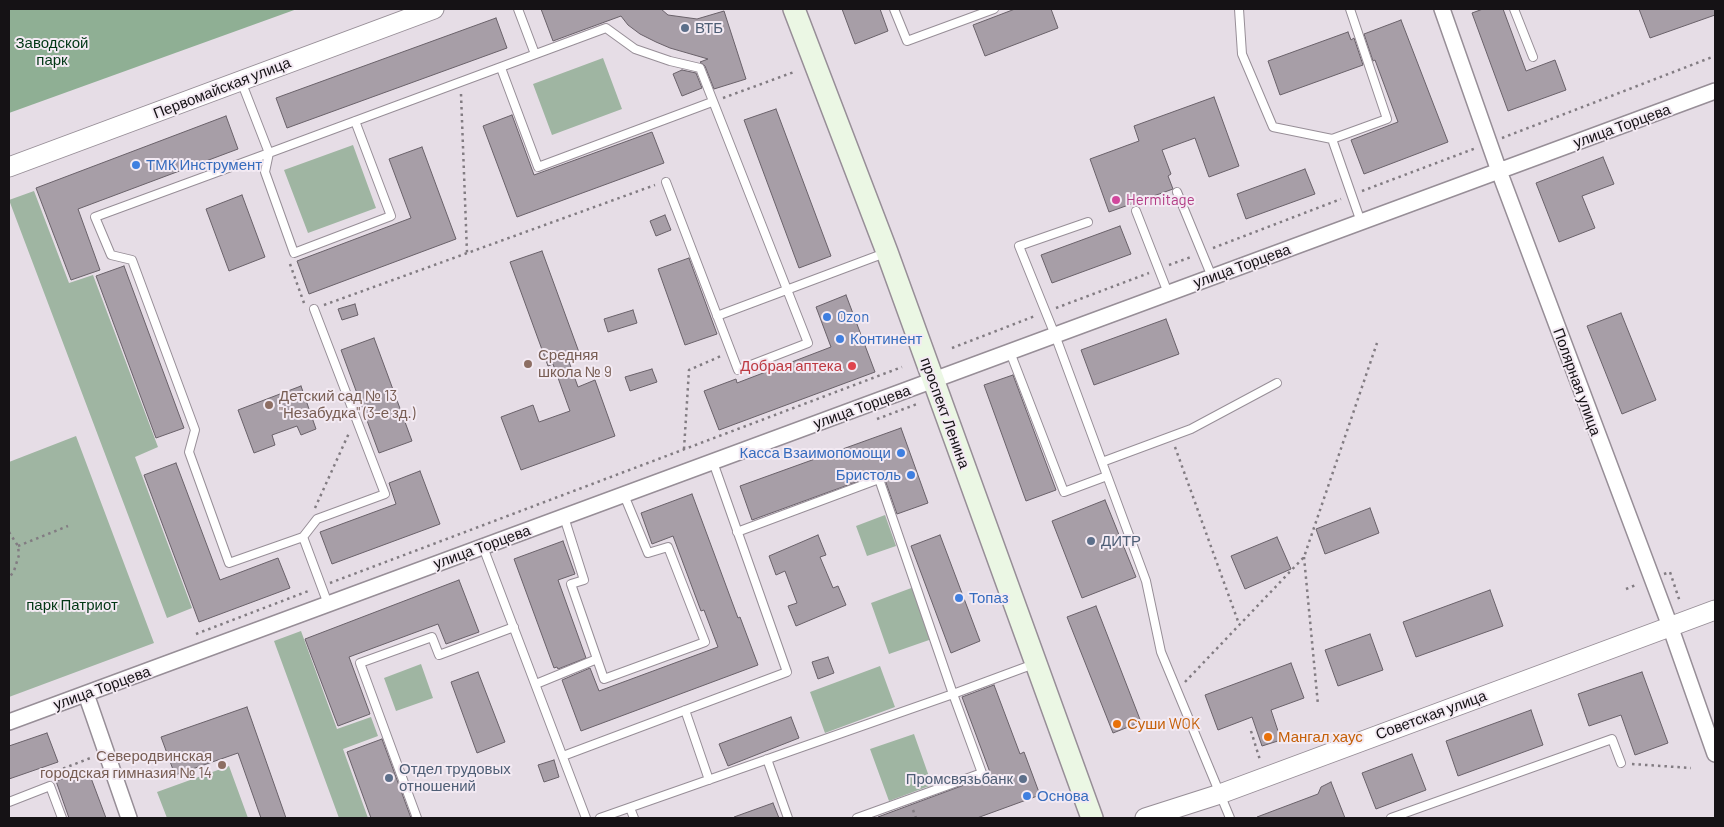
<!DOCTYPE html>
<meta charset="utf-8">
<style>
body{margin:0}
#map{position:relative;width:1724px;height:827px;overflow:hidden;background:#e6dde6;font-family:Barlow,sans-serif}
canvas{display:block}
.frame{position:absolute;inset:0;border:10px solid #151215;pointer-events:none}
</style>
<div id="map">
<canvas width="1724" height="827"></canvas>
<div class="frame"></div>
</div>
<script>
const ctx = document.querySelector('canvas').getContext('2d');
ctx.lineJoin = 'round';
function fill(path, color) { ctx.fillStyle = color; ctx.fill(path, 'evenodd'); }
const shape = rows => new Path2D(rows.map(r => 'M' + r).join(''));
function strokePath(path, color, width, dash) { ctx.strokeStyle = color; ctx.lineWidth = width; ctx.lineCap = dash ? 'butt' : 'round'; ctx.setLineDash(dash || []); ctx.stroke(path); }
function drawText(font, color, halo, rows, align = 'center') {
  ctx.font = font + ' Barlow,sans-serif'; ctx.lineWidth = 4; ctx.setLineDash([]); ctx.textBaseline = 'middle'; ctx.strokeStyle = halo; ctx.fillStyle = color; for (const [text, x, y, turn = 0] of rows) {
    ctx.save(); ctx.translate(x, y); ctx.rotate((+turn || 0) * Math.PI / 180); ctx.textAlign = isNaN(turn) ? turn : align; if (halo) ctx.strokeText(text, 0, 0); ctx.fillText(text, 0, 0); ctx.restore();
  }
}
const green = shape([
 [603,58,622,109,552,135,533,84],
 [353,145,376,208,308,233,284,170],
 [34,191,69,283,93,275,158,447,135,457,192,608,167,618,9,200],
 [76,436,154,643,9,697,9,462],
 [885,515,896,546,867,556,856,526],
 [914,587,932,639,889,654,871,603],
 [301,631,337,729,371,717,378,736,343,749,368,818,339,818,274,641],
 [421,664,433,698,396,711,384,678],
 [880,666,895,707,825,733,810,692],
 [914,734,932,785,889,801,870,749],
 [229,766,248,818,167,818,157,792]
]);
const forest = shape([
 [9,9,297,9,9,113]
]);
const building = shape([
 [541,9,661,9,668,15,697,19,724,11,746,79,714,89,705,66,700,62,708,59,670,48,656,42,640,34,628,25,621,16,553,41,541,9],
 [842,9,880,9,888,31,855,44,842,9],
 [1015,9,1051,9,1058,28,985,56,973,25,1015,9],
 [1483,9,1503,9,1526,71,1555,60,1566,90,1508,111,1472,13,1483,9],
 [1639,9,1715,9,1715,15,1650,38,1639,9],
 [496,18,507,48,287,128,276,98,496,18],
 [1401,20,1448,142,1364,174,1351,140,1398,122,1375,60,1373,61,1364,34,1401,20],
 [1348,32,1351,40,1354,38,1363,65,1280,95,1268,61,1348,32],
 [682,70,696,73,702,88,682,96,673,74,682,70],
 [1214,97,1239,166,1209,177,1195,138,1162,150,1171,174,1168,176,1173,189,1109,212,1090,159,1139,141,1134,126,1214,97],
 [776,109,831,256,799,268,744,120,776,109],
 [512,115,534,175,652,132,664,163,517,217,483,126,512,115],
 [226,116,238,149,78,209,100,270,71,280,36,188,226,116],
 [422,147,456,239,309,294,297,261,411,218,389,159,422,147],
 [1603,157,1614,184,1582,196,1595,228,1559,242,1536,183,1603,157],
 [1305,169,1315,194,1246,219,1237,194,1305,169],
 [242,195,265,257,229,271,206,209,242,195],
 [665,215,671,230,656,236,650,221,665,215],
 [1120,226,1131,254,1052,283,1041,255,1120,226],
 [542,251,580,355,568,359,578,387,595,380,615,436,521,470,501,417,533,405,539,422,570,411,553,364,548,366,510,262,542,251],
 [689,258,717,334,685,345,658,269,689,258],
 [124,266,184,428,156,438,96,276,124,266],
 [846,295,875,372,719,430,704,391,736,379,737,383,831,347,816,307,846,295],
 [355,304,358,315,342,320,338,309,355,304],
 [633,310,637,323,608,332,604,319,633,310],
 [1621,313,1656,400,1622,414,1587,326,1621,313],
 [1166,319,1179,354,1094,385,1081,350,1166,319],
 [374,338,412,441,379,453,341,350,374,338],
 [652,369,657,382,630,391,625,377,652,369],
 [1013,375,1056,490,1026,501,984,385,1013,375],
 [301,386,316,429,301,435,297,426,272,435,275,445,254,453,238,410,301,386],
 [901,428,928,503,897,514,884,477,882,474,878,474,752,520,740,486,901,428],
 [176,463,220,580,278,558,290,588,199,622,144,475,176,463],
 [420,471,440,524,332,564,320,532,396,504,389,483,420,471],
 [692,494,738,618,740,617,758,665,581,731,562,680,590,668,599,691,718,647,704,610,701,611,673,536,652,544,641,513,692,494],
 [1105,500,1136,577,1082,598,1052,521,1105,500],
 [1370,508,1379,533,1325,554,1316,529,1370,508],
 [818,535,826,555,820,557,833,588,838,586,846,605,796,626,788,606,797,603,785,571,776,575,769,556,818,535],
 [940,535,980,641,951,653,911,546,940,535],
 [1277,537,1291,569,1245,589,1231,556,1277,537],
 [563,541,575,574,558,580,586,658,558,669,557,667,554,668,514,559,563,541],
 [459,580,479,632,446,644,438,624,349,657,370,714,338,726,305,639,459,580],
 [1490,590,1503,626,1416,657,1403,622,1490,590],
 [1096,606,1141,722,1113,733,1067,617,1096,606],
 [1370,634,1383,670,1338,686,1325,650,1370,634],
 [828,657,834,673,818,679,812,662,828,657],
 [1291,663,1304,698,1271,710,1281,740,1262,746,1252,717,1218,730,1205,695,1291,663],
 [478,672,505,742,477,753,451,682,478,672],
 [1642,672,1668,743,1635,755,1621,715,1589,726,1578,694,1642,672],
 [994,685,1020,754,1024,752,1040,795,977,818,878,818,878,817,991,775,962,697,994,685],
 [247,707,286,818,261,818,238,753,175,775,161,737,247,707],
 [1531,710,1543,745,1458,776,1446,741,1531,710],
 [791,717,799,738,728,766,719,744,791,717],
 [47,733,58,762,9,779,9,746,47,733],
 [382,739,411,818,371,818,347,752,382,739],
 [1412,754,1426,790,1376,809,1362,773,1412,754],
 [554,760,559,777,544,782,538,765,554,760],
 [88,770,106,818,69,818,56,781,88,770],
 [1331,782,1345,818,1257,818,1257,817,1318,794,1321,787,1331,782],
 [773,803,779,818,734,818,734,817,773,803]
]);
const path = shape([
 [461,94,467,253],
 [723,98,794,72],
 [1502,138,1715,56],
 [1362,191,1476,148],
 [1213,248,1341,199],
 [290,264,304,303],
 [1169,265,1191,257],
 [324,305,655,185],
 [1056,308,1149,273],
 [952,348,1035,316],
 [877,419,917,404],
 [1175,447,1239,624],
 [684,449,689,370,721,356],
 [315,508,349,433],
 [9,532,18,546,19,555,14,571,9,578],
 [18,546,68,526],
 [1304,557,1318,705],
 [1664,574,1670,572,1680,602],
 [330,583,902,367],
 [1626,589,1638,584],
 [196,634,311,590],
 [1185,682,1304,557,1377,343],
 [1251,731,1260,760],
 [1632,764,1691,768],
 [53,775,54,772,93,757],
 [913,810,916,818]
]);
const service = shape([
 [518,9,535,54],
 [894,9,907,41,994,9],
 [1239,9,1242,54,1273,127,1332,139,1361,222],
 [1514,9,1533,57],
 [501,68,538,167,712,102],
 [241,81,269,153,95,217,111,255,132,260,195,430,189,452,229,563,303,537,328,604],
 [355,121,391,216,294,253,265,172,269,153,606,28,635,49,670,61,700,68,808,343,738,370,666,182],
 [1332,139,1387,119,1350,9],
 [1177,192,1212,277],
 [1136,211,1168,293],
 [1088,222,1019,246,1055,335,1146,581,1161,652,1230,818],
 [717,316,885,253],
 [1010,352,1064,492,1107,476],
 [1102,462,1191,429,1277,383],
 [564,517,584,580,571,584,604,679,705,642,668,547,648,553,624,495],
 [737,532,879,479,953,694,982,773,857,818],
 [303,537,317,519,385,494,314,309],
 [483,547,586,818],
 [536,684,597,659],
 [685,710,709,780],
 [563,756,787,672,713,462],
 [767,759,788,818],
 [9,802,50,786,62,818],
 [630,808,634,818],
 [417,818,360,663,432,637,439,655,514,627],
 [600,818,953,694,1034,664],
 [1391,818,1612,739,1621,763]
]);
const minor = shape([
 [1442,9,1499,171,1670,626,1715,754],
 [86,694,129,818],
 [9,722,1715,91]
]);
const tertiary = shape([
 [9,167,434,9],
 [1145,818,1220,794,1715,610]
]);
const secondary = shape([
 [794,9,887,252,1092,818]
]);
const markers = [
 [685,28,5,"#5c6f8a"],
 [136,165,5,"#3f7fe0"],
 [1116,200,5,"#d1479c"],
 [827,317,5,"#3f7fe0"],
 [840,339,5,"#3f7fe0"],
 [528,364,5,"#8d6e63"],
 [852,366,5,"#e0444e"],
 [269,405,5,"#8d6e63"],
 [901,453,5,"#3f7fe0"],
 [911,475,5,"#3f7fe0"],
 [1091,541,5,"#5c6f8a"],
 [959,598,5,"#3f7fe0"],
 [1117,724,5,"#e8710a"],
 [1268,737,5,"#e8710a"],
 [222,765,5,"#8d6e63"],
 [389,778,5,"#5c6f8a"],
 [1023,779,5,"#5c6f8a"],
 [1027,796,5,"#3f7fe0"]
];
const serviceNames = [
 ["ВТБ",695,28],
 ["ДИТР",1101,541],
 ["Отдел трудовых",399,769],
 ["отношений",399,786],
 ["Промсвязьбанк",1013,779,"right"]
];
const parkNames = [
 ["Заводской",52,43],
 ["парк",52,60],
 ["парк Патриот",72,605]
];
const streetNames = [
 ["Первомайская улица",222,88,-21],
 ["улица Торцева",1622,126,-20],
 ["улица Торцева",1242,266,-20],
 ["Полярная улица",1577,382,70],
 ["улица Торцева",862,407,-20],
 ["проспект Ленина",945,413,70],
 ["улица Торцева",482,547,-20],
 ["улица Торцева",102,688,-20],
 ["Советская улица",1431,715,-20]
];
const shopNames = [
 ["ТМК Инструмент",146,165],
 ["Ozon",837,317],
 ["Континент",850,339],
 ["Касса Взаимопомощи",891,453,"right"],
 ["Бристоль",901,475,"right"],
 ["Топаз",969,598],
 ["Основа",1037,796]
];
const hotelNames = [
 ["Hermitage",1126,200]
];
const educationNames = [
 ["Средняя",538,355],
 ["школа № 9",538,372],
 ["Детский сад № 13",279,396],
 ["\"Незабудка\" (3-е зд.)",279,413],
 ["Северодвинская",212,756,"right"],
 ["городская гимназия № 14",212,773,"right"]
];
const healthNames = [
 ["Добрая аптека",842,366]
];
const foodNames = [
 ["Суши WOK",1127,724],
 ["Мангал хаус",1278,737]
];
fill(green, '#9fb5a2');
fill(forest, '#8faf94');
fill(building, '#a79ea7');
strokePath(building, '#696169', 1);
strokePath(service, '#978e97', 10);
strokePath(minor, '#978e97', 18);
strokePath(tertiary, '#978e97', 21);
strokePath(secondary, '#978e97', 24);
strokePath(path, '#827c82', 2.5, [2.5, 4]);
strokePath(service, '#fff', 8);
strokePath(minor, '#fff', 15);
strokePath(tertiary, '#fff', 19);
strokePath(secondary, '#ebf7e4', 21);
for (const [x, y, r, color] of markers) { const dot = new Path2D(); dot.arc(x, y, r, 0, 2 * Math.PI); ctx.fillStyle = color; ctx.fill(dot); strokePath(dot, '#f3eaf3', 2); }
drawText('15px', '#4e5e75', '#f3eaf3', serviceNames, 'left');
drawText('15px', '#013714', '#f3eaf3', parkNames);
drawText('15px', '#151215', '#f3eaf3', streetNames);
drawText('15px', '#366cbe', '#f3eaf3', shopNames, 'left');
drawText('15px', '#b23c85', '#f3eaf3', hotelNames, 'left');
drawText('15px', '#785e54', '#f3eaf3', educationNames, 'left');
drawText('15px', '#be3a42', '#f3eaf3', healthNames, 'right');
drawText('15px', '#c56008', '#f3eaf3', foodNames, 'left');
</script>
